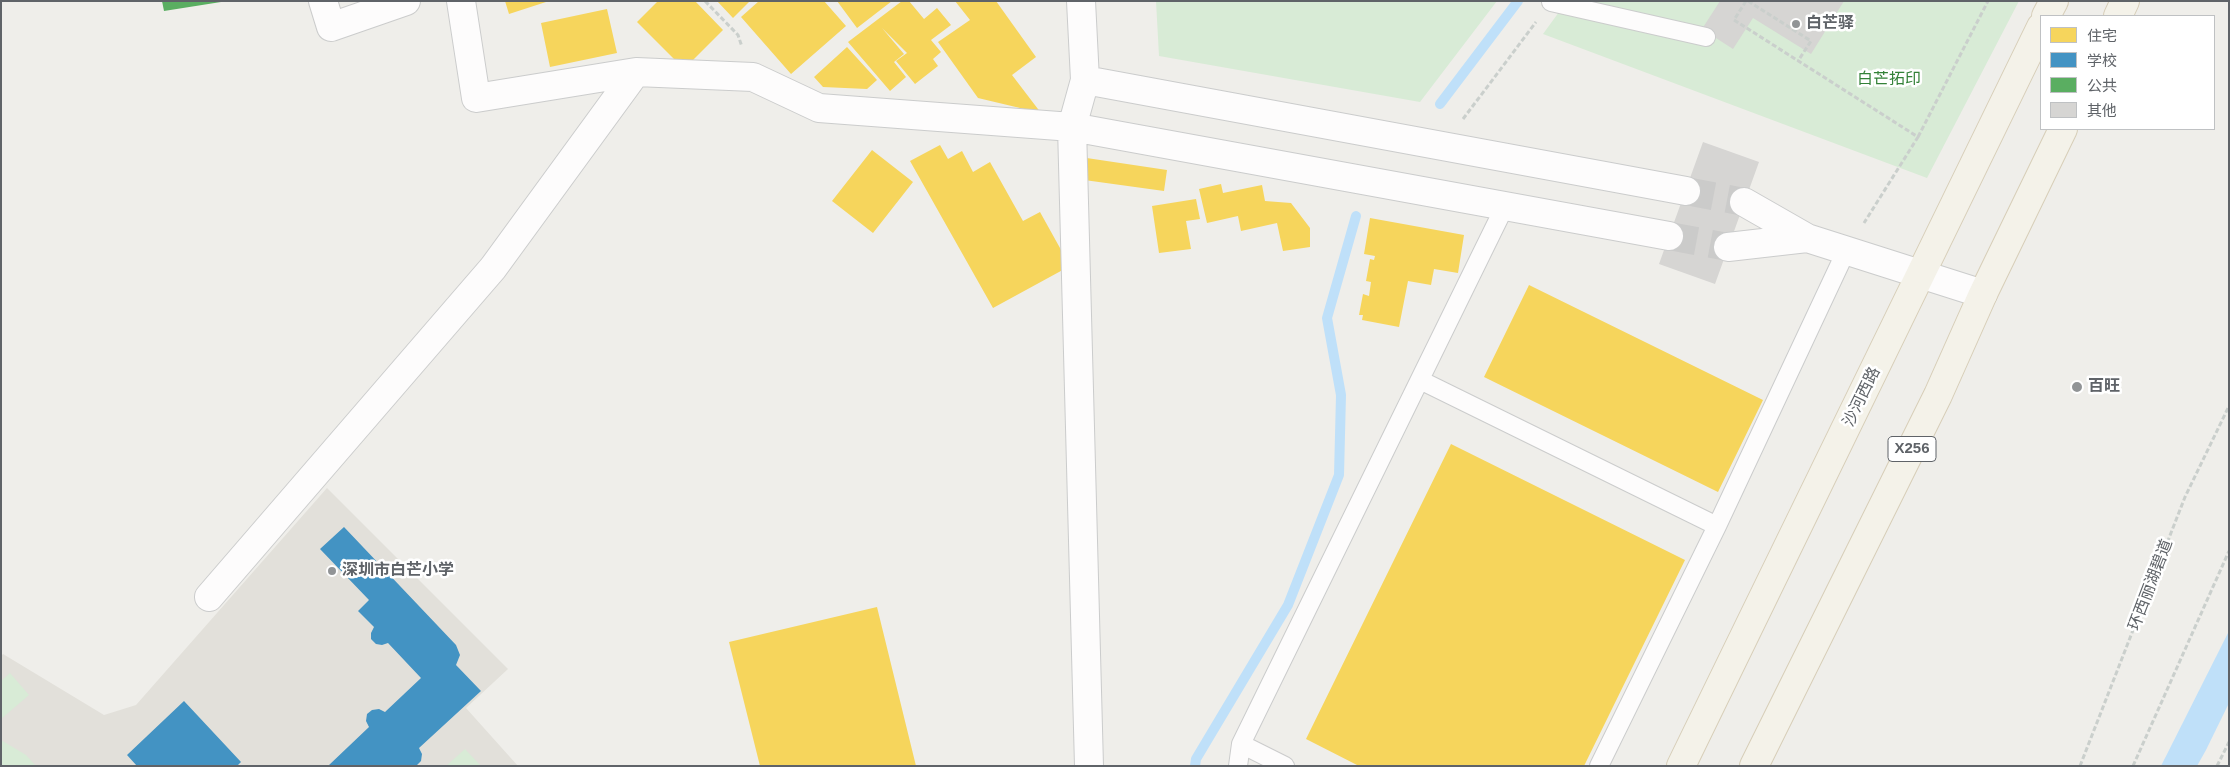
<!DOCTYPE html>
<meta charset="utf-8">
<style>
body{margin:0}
#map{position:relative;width:2230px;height:767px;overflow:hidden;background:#efeeea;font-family:Arial,"Noto Sans SC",sans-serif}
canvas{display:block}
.frame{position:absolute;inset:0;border:2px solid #5f6368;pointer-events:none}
.legend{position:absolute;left:2040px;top:15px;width:175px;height:115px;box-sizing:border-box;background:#fff;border:1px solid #bfc1c3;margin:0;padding:6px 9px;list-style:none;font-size:15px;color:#5f6368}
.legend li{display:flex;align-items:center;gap:10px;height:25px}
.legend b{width:25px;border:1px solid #bfc1c3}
</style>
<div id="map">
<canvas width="2230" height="767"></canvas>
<div class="frame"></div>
<ul class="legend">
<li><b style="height:14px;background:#f6d55c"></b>住宅</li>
<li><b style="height:14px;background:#4393c3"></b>学校</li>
<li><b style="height:14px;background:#5aae61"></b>公共</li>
<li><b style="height:14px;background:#d6d5d3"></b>其他</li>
</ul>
</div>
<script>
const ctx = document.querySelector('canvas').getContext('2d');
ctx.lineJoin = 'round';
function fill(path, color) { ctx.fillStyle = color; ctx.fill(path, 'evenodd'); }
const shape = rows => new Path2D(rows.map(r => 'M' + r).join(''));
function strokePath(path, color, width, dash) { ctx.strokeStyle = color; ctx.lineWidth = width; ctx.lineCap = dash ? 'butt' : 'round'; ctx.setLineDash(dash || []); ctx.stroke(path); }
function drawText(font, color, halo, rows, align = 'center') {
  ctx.font = font + ' Arial,"Noto Sans SC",sans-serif'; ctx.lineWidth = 5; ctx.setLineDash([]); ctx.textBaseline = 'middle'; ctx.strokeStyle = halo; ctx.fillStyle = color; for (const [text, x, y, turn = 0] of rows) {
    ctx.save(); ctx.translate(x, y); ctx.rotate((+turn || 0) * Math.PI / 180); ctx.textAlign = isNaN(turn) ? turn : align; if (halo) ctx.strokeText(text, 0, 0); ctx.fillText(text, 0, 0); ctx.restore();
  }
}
const education = shape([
 [327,488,508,669,466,708,518,766,1,766,1,656,3,654,104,715,136,705]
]);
const green = shape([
 [1156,1,1497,1,1420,102,1159,56],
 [1567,1,2019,1,1927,178,1543,34],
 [10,673,29,695,1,719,1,681],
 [1,740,26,755,36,766,1,766],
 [465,749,481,766,446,766]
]);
const water = shape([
 [2229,631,2229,703,2206,750,2197,766,2161,766]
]);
const homes = shape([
 [505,1,546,1,546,2,509,14],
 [658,1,695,1,723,30,684,69,637,22],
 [717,1,750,1,733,18],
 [759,1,824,1,846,26,791,74,741,17],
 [837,1,892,1,857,28],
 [902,1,909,1,924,19,937,8,951,25,931,40,941,52,933,59,938,66,915,84,896,61,907,53,882,28,904,54,894,62,906,77,890,91,848,42],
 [955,1,996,1,1036,57,1012,75,1041,113,978,98,938,42,970,20],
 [607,9,617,53,550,67,541,23],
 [847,47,877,80,867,89,823,87,814,77],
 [940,145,948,159,962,151,973,172,990,162,1023,221,1040,212,1070,266,993,308,910,161],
 [872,150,913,182,873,233,832,201],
 [1080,157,1167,170,1164,191,1077,179],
 [1221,184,1223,193,1262,185,1265,201,1291,203,1310,228,1310,247,1283,251,1277,223,1241,231,1238,216,1207,223,1199,189],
 [1196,199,1200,219,1186,221,1191,249,1159,253,1152,206],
 [1370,218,1464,235,1458,273,1434,269,1431,285,1408,281,1399,327,1362,320,1363,315,1359,315,1363,294,1369,296,1371,282,1366,281,1370,259,1374,260,1375,256,1364,254],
 [1529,285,1763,400,1718,492,1484,377],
 [1451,444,1685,560,1584,766,1359,766,1306,739],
 [877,607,916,766,760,766,729,642]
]);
const schools = shape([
 [344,527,456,645,460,655,456,665,481,691,419,748,422,754,421,761,416,766,328,766,369,727,366,721,367,714,372,710,379,709,385,712,421,678,388,643,382,645,376,644,371,639,371,633,374,627,358,611,369,600,320,549],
 [184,701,241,762,237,766,137,766,127,755]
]);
const public = shape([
 [162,1,221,1,221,2,164,11]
]);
const stream = shape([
 [1440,104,1518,1],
 [1195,766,1196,759,1288,605,1339,475,1341,395,1327,318,1356,216]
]);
const building = shape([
 [1720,1,1844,1,1811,54,1753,18,1733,49,1702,29],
 [1703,142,1759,162,1715,284,1659,264]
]);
const streetTunnel = shape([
 [1686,191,1744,202],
 [1669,236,1728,247]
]);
const path = shape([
 [705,1,738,35,742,47],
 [1746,1,1734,20,1918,137,1864,223],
 [1748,1,1811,41,1798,61],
 [1463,119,1536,22],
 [1918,137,1988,1],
 [2080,766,2185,497,2229,406],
 [2133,766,2229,551],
 [2217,766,2229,742]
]);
const lane = shape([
 [1551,2,1706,37],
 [1420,380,1717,526],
 [1238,766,1241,744],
 [1285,766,1241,744,1505,206],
 [1599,766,1717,526,1847,249]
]);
const street = shape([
 [323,1,331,27,406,1],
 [461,1,476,98,636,72,753,77,819,108,1072,127,1669,236],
 [1081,1,1085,80,1072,127,1089,766],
 [1085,80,1686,191],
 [1744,202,1807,238,1983,294],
 [1728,247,1807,238],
 [209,597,493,268,636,72]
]);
const primary = shape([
 [2046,16,2054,1],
 [2118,16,2125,1],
 [1681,766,2041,27],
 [1754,766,1938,395,1983,294,2063,129]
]);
const markers = [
 [1796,24,5,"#919496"],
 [2077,387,6,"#919496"],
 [332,571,5,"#919496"]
];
const shields = [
 [1912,449,48]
];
const shieldNames = [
 ["X256",1912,449]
];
const poiNames = [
 ["白芒驿",1806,24],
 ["百旺",2088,387],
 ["深圳市白芒小学",342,571]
];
const parkNames = [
 ["白芒拓印",1889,80]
];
const streetNames = [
 ["沙河西路",1862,397,-64],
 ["环西丽湖碧道",2151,585,-69]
];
fill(education, '#e2e0da');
fill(green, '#d8ebd6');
fill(water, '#bfe0f9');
fill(homes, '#f6d55c');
fill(schools, '#4393c3');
fill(public, '#5aae61');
strokePath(stream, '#bfe0f9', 10);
fill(building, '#d6d5d3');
strokePath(streetTunnel, '#cbcbca', 28, [28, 14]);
strokePath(lane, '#cbcccc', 20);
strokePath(street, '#cbcccc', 30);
strokePath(primary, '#d7ceb8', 30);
strokePath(path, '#cacfcc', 3, [5, 2.5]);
strokePath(lane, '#fdfcfc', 18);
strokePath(street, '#fdfcfc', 28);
strokePath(primary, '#f4f2e9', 28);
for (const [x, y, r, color] of markers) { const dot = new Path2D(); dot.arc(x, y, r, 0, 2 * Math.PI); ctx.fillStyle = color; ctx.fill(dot); strokePath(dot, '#fff', 2); }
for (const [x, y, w] of shields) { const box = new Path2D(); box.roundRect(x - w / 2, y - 12.5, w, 25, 4); ctx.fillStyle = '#fff'; ctx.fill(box); strokePath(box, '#5f6368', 1); }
drawText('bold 15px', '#5f6368', null, shieldNames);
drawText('bold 16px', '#5f6368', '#fff', poiNames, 'left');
drawText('16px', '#348238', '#fff', parkNames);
drawText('16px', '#5f6368', '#fff', streetNames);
</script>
